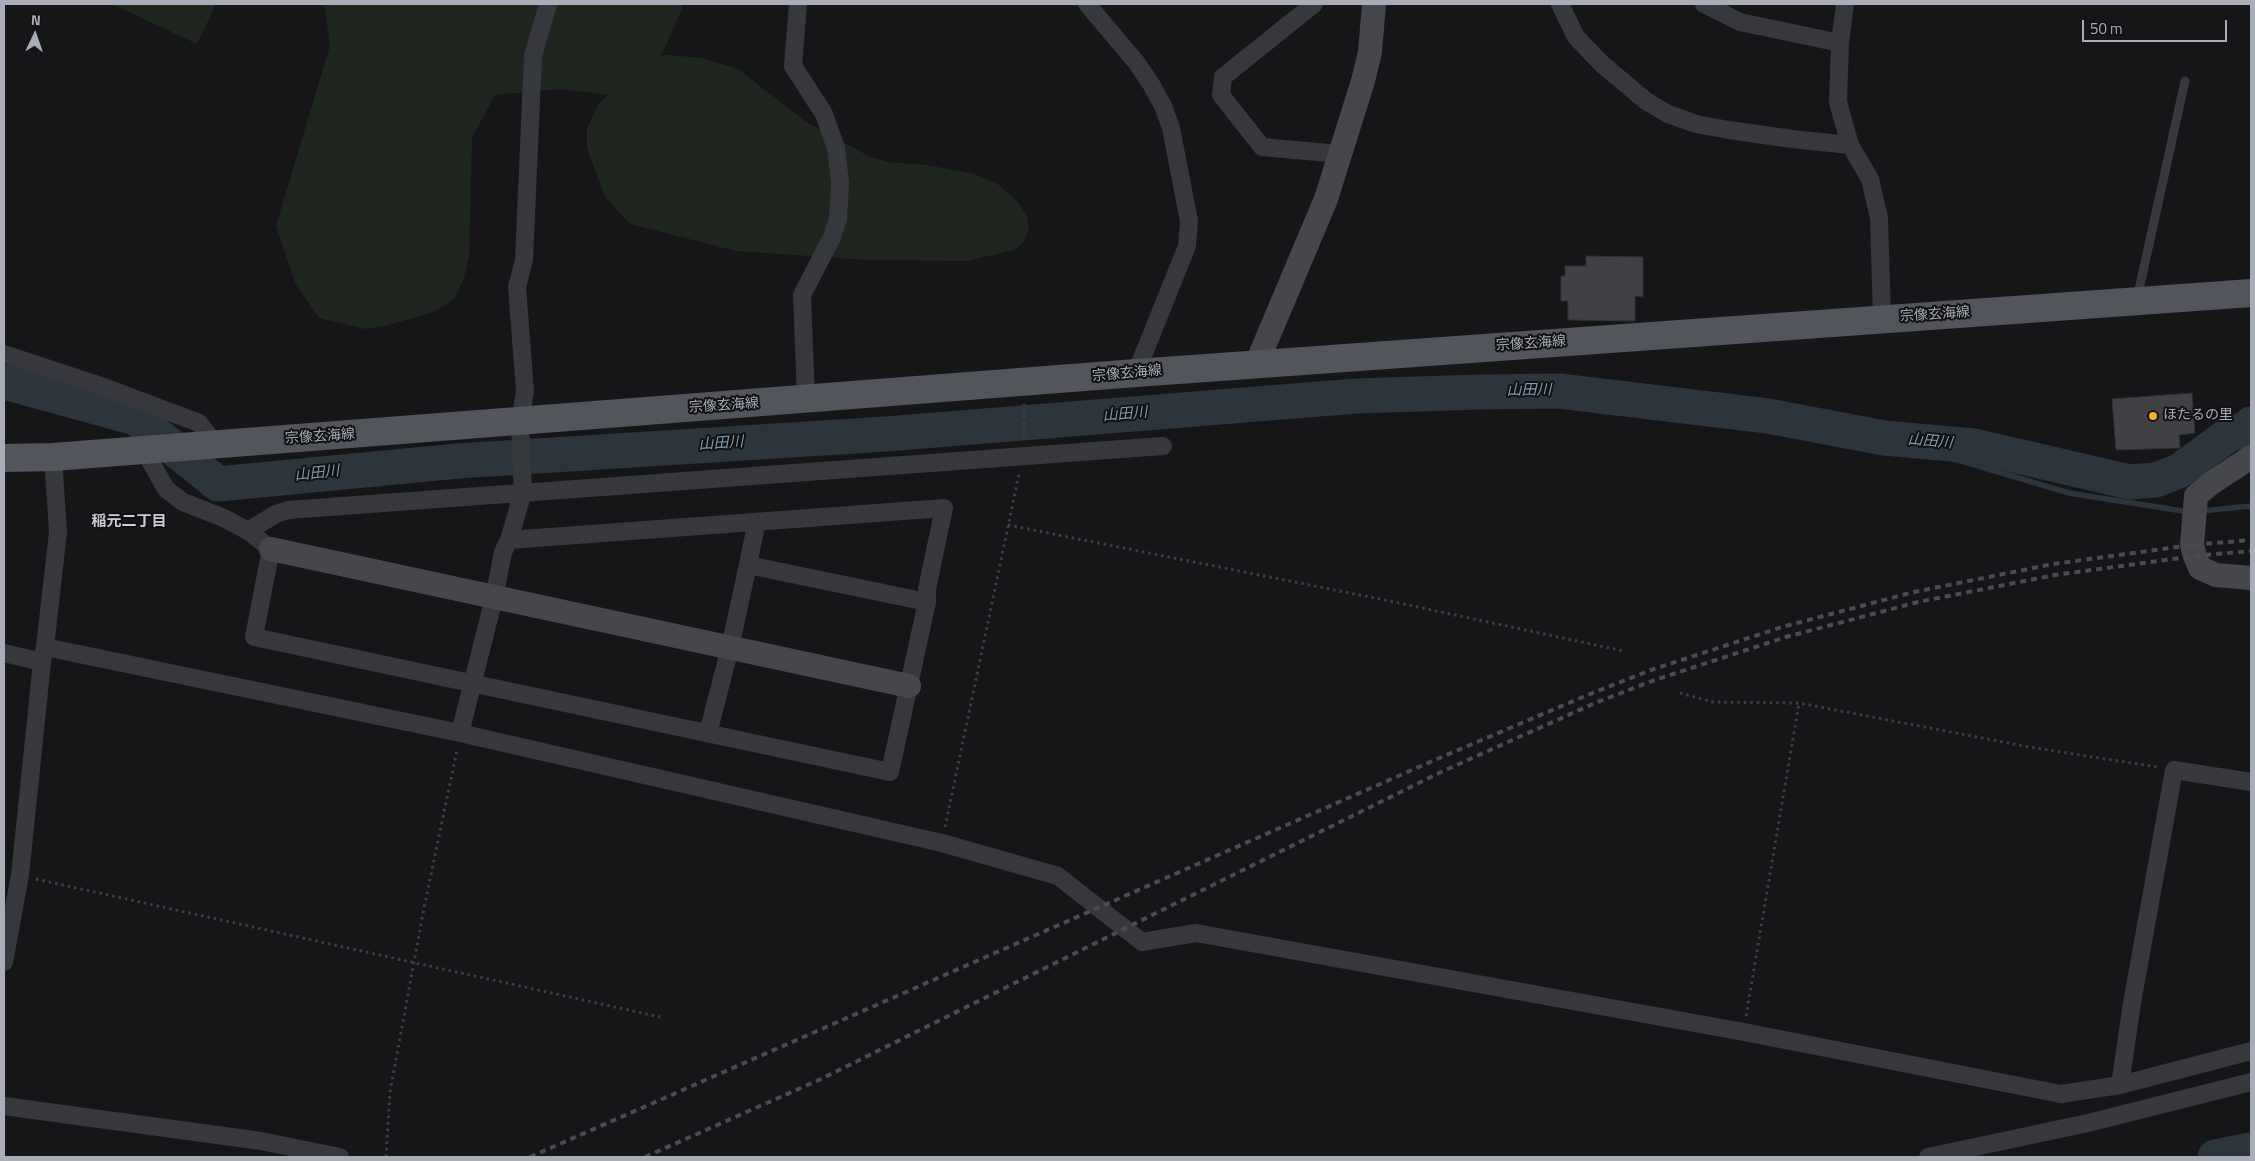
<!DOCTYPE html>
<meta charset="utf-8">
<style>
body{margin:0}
#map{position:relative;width:2255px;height:1161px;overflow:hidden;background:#161618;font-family:"Titillium Web",sans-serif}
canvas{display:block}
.frame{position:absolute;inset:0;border:5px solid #a8adb8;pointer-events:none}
.north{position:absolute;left:10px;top:10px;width:50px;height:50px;-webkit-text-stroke:4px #111113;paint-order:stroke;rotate:3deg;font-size:14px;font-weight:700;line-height:20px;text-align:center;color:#a8adb8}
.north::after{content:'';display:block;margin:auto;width:18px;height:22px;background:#a8adb8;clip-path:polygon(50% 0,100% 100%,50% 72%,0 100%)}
.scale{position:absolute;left:2082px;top:20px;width:145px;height:22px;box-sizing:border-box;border:2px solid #a8adb8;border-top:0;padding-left:6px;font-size:15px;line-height:18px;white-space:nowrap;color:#a8adb8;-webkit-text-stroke:4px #111113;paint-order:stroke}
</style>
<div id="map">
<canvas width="2255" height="1161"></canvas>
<div class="frame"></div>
<div class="north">N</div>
<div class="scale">50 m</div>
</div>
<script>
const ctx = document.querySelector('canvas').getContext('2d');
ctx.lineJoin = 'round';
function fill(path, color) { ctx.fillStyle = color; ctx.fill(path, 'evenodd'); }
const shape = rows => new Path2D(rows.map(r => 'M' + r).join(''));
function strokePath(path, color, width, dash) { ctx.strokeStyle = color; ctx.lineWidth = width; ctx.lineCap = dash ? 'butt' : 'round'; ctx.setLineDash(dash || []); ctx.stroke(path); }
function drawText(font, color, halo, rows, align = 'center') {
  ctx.font = font + ' "Titillium Web","Noto Sans JP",sans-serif'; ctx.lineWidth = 4; ctx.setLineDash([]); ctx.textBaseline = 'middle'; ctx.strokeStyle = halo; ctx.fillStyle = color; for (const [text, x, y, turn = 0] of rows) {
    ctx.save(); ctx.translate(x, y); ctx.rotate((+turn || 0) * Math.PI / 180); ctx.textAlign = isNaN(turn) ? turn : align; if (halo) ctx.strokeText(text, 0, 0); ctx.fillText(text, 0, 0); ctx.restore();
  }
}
const green = shape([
 [112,4,216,4,197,44],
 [324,4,684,4,661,56,669,55,701,58,738,69,805,121,870,157,889,162,927,165,974,174,999,185,1018,202,1027,217,1029,229,1023,243,1014,250,967,261,868,260,736,251,630,224,605,197,587,148,587,128,598,105,608,95,560,89,495,95,472,138,469,256,464,278,455,298,434,312,388,325,365,329,319,318,296,285,276,226,330,46]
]);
const stream = shape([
 [1884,438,2069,493,2189,512],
 [2201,511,2251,506]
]);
const river = shape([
 [4,382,136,418,218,484,458,461,886,434,1356,396,1480,392,1559,391,1768,416,1884,438,1974,446,2130,482,2156,480,2179,471,2228,435,2245,429,2251,424],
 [2215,1157,2251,1150]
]);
const building = shape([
 [1586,256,1643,257,1643,297,1635,296,1635,321,1568,320,1568,301,1561,301,1561,276,1565,276,1565,266,1586,266,1586,256],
 [2192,393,2195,433,2179,435,2180,448,2116,450,2112,399,2192,393]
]);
const path = shape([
 [1024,438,1024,404],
 [1008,525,1380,599,1624,651],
 [1680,693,1713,702,1799,703,2029,747,2157,767],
 [945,827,1019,474],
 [36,879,660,1017],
 [1746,1016,1799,703],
 [386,1157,390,1092,424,908,457,750]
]);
const lane = shape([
 [2137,299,2185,81]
]);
const street = shape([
 [798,4,793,66,824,114,836,148,840,183,838,219,832,237,802,295,806,400],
 [1087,4,1136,62,1151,84,1163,106,1171,128,1189,221,1187,246,1136,373],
 [1314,4,1223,77,1221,95,1262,147,1340,154],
 [1560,4,1576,37,1602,64,1646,101,1668,114,1696,124,1729,130,1792,139,1850,145],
 [1704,4,1740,22,1840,43],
 [1845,4,1840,43,1838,102,1850,145,1870,179,1879,218,1882,319],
 [4,354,101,386,199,423,215,444],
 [144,450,166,489,183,502,224,518,248,531,271,549,254,637,890,772,927,602,927,589,944,508,509,540],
 [248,531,276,514,288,510,1163,446],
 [748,565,927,602],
 [45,647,460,733,942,843,1058,876,1142,942,1196,933,1744,1032,2061,1094,2120,1085,2251,1051],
 [4,653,42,662],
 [460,733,494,598,503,552,509,540,523,492,520,422,525,391,517,287,524,260,533,56,548,4],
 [708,733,730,648,757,522],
 [4,962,20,875,42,662,45,647,58,532,53,457],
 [2120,1085,2132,1003,2174,770,2251,782],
 [4,1106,261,1141,340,1157],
 [1928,1157,2088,1123,2251,1082]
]);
const secondary = shape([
 [1256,365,1326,199,1363,81,1370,52,1374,4],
 [2251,457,2210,484,2196,496,2192,545,2195,556,2200,568,2216,575,2251,578],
 [271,549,909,686]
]);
const primary = shape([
 [4,458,53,457,1136,373,2251,293]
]);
const rail = shape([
 [530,1157,1437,759,1590,694,1651,670,1782,627,1914,592,2053,564,2192,545,2251,540],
 [645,1157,821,1079,1441,772,1595,703,1652,681,1786,637,1918,602,2055,575,2195,556,2251,551]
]);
const markers = [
 [2153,416,5,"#f2b134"]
];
const streetNames = [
 ["宗像玄海線",1935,315,-4],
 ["宗像玄海線",1531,344,-4],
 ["宗像玄海線",1127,374,-5],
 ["宗像玄海線",724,406,-4],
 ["宗像玄海線",320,437,-4]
];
const poiNames = [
 ["ほたるの里",2163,416]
];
const waterNames = [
 ["山田川",1529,391,-1],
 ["山田川",1125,415,-5],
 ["山田川",1930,442,5],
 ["山田川",721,444,-4],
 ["山田川",317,474,-6]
];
const neighbourhoodNames = [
 ["稲元二丁目",129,522]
];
fill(green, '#1e261f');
strokePath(stream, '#2c353c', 5.5);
strokePath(river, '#2c353c', 35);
fill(building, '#404145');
strokePath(building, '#303034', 1);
strokePath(path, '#3d3f44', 3, [2.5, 4]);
strokePath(lane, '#37383d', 9);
strokePath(street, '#37383d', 18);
strokePath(secondary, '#45474d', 24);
strokePath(primary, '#53555c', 28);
strokePath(rail, '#4a4c52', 4, [6, 5]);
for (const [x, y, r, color] of markers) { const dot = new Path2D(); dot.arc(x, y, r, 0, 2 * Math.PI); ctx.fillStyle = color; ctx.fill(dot); strokePath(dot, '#111113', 2); }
drawText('14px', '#a8adb8', '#111113', streetNames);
drawText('14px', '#a8adb8', '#111113', poiNames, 'left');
drawText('italic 15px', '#7f9bb3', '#111113', waterNames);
drawText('bold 15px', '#c9ccd4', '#111113', neighbourhoodNames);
</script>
